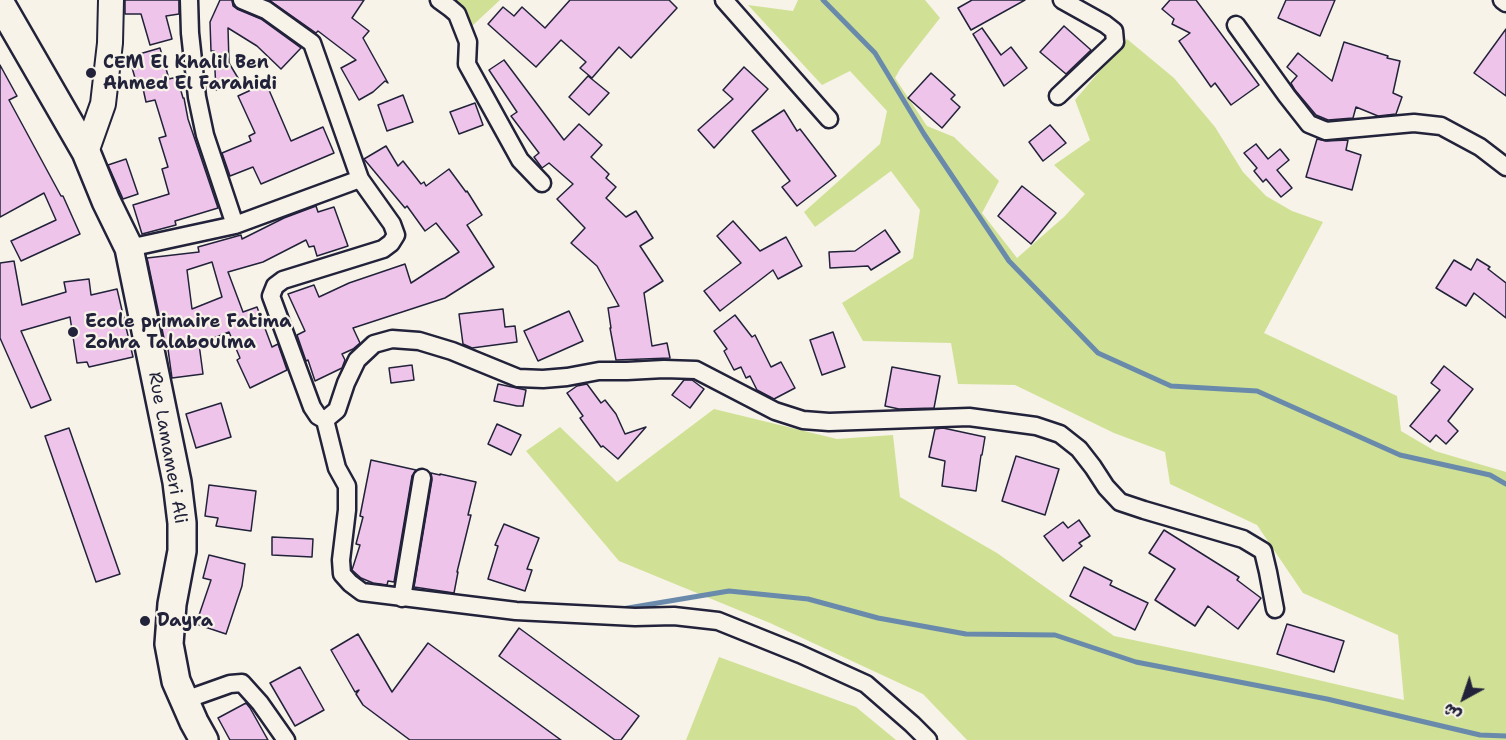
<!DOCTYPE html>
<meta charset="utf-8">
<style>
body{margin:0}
#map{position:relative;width:1506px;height:740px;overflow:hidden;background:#f7f3e8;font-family:"Shantell Sans","Playpen Sans Arabic",sans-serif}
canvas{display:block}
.north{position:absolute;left:1434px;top:668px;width:60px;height:60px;-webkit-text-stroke:4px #f7f3e8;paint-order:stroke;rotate:220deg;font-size:16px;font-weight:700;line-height:24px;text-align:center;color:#22223b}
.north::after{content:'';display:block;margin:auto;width:21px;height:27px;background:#22223b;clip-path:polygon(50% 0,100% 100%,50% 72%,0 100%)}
</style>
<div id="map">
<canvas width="1506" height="740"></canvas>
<div class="north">ش</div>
</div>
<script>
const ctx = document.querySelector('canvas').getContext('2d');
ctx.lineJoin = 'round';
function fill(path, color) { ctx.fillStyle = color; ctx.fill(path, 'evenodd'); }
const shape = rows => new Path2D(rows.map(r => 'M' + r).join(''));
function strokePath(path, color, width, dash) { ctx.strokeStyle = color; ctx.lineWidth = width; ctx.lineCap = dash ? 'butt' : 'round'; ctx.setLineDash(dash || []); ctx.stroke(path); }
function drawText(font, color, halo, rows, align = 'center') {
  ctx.font = font + ' "Shantell Sans",sans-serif'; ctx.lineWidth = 4.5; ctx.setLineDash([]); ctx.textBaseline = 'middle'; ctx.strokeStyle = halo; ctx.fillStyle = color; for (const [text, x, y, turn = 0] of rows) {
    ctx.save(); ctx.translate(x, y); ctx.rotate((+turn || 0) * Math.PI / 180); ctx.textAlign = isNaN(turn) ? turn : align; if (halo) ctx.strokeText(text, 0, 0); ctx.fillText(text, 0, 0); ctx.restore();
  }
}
const green = shape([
 [450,0,500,0,472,26,470,26],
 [798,0,925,0,940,18,900,69,895,78,927,126,954,137,999,181,982,213,1017,258,1064,217,1085,194,1054,165,1090,140,1075,100,1127,39,1174,78,1215,127,1243,172,1266,196,1292,211,1323,222,1264,333,1397,396,1401,431,1435,451,1506,472,1506,740,967,740,923,694,770,623,619,561,526,451,560,427,617,482,714,409,837,439,893,435,900,497,997,553,1114,636,1262,667,1404,700,1398,635,1303,593,1257,525,1170,484,1165,452,1114,433,1015,385,958,384,951,343,863,341,842,303,913,258,920,210,891,171,815,227,804,212,880,144,887,111,850,71,822,85,748,5,793,11],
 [719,657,856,707,896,740,686,740]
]);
const stream = shape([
 [823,0,875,53,924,134,1009,261,1098,353,1171,386,1257,391,1400,455,1490,475,1506,484],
 [622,609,729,591,808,599,878,618,966,634,1055,635,1136,662,1327,699,1480,735,1506,736]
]);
const building = shape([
 [125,0,179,0,179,14,166,16,172,39,150,45,141,14,125,14,125,0],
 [220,0,232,0,233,6,237,9,261,19,301,48,281,69,257,46,228,28,229,63,238,78,216,90,214,51,211,51,210,22,220,0],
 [269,0,364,0,352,18,369,31,363,38,388,83,385,81,373,92,359,100,341,68,356,60,318,31,316,33,269,0],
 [570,0,669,0,677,8,631,58,619,47,592,78,580,68,586,62,561,40,536,67,488,24,503,7,514,16,522,7,545,28,570,0],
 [972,0,1025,0,971,30,958,8,972,0],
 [1170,0,1196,0,1259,85,1231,105,1215,83,1211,87,1179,41,1190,33,1172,24,1174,19,1162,9,1170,0],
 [1286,0,1335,0,1320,36,1278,18,1286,0],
 [1064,26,1091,50,1066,74,1040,52,1064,26],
 [982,28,1001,55,1011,47,1027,68,1004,86,973,34,982,28],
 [1506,29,1506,96,1474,73,1506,29],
 [1344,42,1388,56,1387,58,1400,61,1393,93,1402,97,1396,114,1378,116,1356,107,1353,118,1328,120,1316,115,1295,90,1291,83,1297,76,1287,67,1298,53,1332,81,1344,42],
 [160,48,169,79,177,77,183,98,184,98,188,119,218,208,175,221,176,225,142,234,133,205,169,194,162,169,168,167,159,138,166,136,155,100,146,102,142,84,137,85,129,57,160,48],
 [504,60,564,140,579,124,602,145,591,157,609,174,606,178,616,187,606,198,626,217,636,211,653,238,640,246,663,281,644,293,652,346,667,343,670,358,616,360,610,328,611,328,608,308,619,306,597,266,571,243,585,228,557,199,573,184,549,163,542,168,534,157,539,153,511,116,517,112,489,70,504,60],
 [0,65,17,96,9,100,61,196,63,196,80,234,21,261,11,241,56,220,44,193,0,217,0,65],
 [744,67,768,89,714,148,698,130,733,99,723,90,744,67],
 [931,73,955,95,951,99,960,107,942,128,908,98,931,73],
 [588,76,609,93,589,115,569,97,588,76],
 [266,83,291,141,323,127,334,153,261,184,253,167,230,176,222,153,251,141,249,136,255,133,238,96,266,83],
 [403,95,413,122,387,131,378,105,403,95],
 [475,103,483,125,459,134,450,112,475,103],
 [784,110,797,131,800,129,836,176,797,206,782,187,790,181,752,131,784,110],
 [1050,125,1066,143,1043,161,1029,142,1050,125],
 [1317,139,1326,141,1348,140,1346,150,1361,155,1352,190,1306,177,1317,139],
 [1256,144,1268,159,1280,149,1289,160,1277,170,1292,188,1281,197,1266,179,1263,182,1254,171,1257,168,1244,153,1256,144],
 [386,146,398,166,403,161,421,184,424,182,426,186,449,169,466,192,467,191,482,215,467,225,494,267,445,298,353,328,360,343,353,349,342,354,345,360,342,368,315,381,308,360,306,361,297,335,305,331,288,294,314,285,319,297,349,283,405,264,411,283,459,252,436,223,425,231,407,206,405,208,364,159,386,146],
 [126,159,138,194,123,199,108,165,126,159],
 [1022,186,1056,213,1031,244,998,216,1022,186],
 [316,206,318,212,334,207,348,246,317,256,314,246,309,247,306,240,263,262,228,272,243,312,257,307,272,347,278,344,287,370,250,388,237,360,240,358,229,332,199,344,203,374,172,378,167,342,165,343,147,258,199,252,198,247,241,235,242,239,284,218,316,206],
 [212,262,222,297,192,309,187,270,212,262],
 [733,221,760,251,786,237,802,266,778,279,773,270,720,311,704,291,741,263,717,236,733,221],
 [885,230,900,252,871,270,868,266,830,268,829,252,855,251,885,230],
 [1477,259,1490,267,1488,269,1506,283,1506,318,1474,293,1466,306,1436,288,1454,260,1471,270,1477,259],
 [14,261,22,305,66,292,64,282,89,279,91,295,117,289,133,357,89,367,87,362,77,363,70,317,21,331,51,400,31,408,0,338,0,263,14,261],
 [503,309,505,327,515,326,517,342,472,348,463,344,459,314,503,309],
 [569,311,583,341,538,361,524,331,569,311],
 [735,315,752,337,755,335,771,367,781,362,795,388,774,399,757,390,750,376,746,378,741,367,734,370,724,351,727,349,714,331,735,315],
 [833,332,845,367,822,375,810,340,833,332],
 [412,365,414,380,391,383,389,368,412,365],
 [1444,366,1473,389,1448,421,1458,431,1446,444,1436,435,1430,442,1410,426,1440,390,1431,383,1444,366],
 [892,367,940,376,934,408,899,409,885,406,892,367],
 [684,380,692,380,704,389,690,408,672,395,684,380],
 [498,384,526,390,523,406,517,406,494,401,498,384],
 [587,384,601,403,605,400,616,414,625,434,646,427,618,459,603,446,601,447,580,418,583,416,567,393,577,386,587,384],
 [221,403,231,437,196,448,186,414,221,403],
 [497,424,521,435,511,455,488,444,497,424],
 [69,428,120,574,96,582,45,436,69,428],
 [943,428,985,437,982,455,981,455,976,491,942,486,945,461,929,457,935,429,943,428],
 [1016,456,1059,469,1045,515,1002,501,1016,456],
 [371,460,416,470,412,476,394,582,388,581,387,585,373,583,361,578,352,570,360,545,356,544,363,517,360,516,371,460],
 [431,473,440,475,440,474,476,482,468,515,471,515,457,572,458,572,454,593,414,587,432,480,431,473],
 [209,485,256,491,251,531,216,526,218,518,205,516,209,485],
 [1079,520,1090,536,1079,543,1082,546,1063,561,1044,536,1063,522,1068,528,1079,520],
 [504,524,539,538,527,569,532,570,525,591,488,579,498,546,495,545,504,524],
 [1164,530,1239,577,1237,580,1261,598,1238,629,1208,606,1195,626,1155,600,1175,569,1149,553,1164,530],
 [272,537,313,539,312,557,272,555,272,537],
 [209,555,245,564,242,586,226,634,196,624,211,580,203,578,209,555],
 [1084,567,1112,581,1110,585,1148,603,1135,630,1070,596,1084,567],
 [1287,624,1344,641,1334,672,1277,654,1287,624],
 [519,628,639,716,621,740,615,740,499,656,519,628],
 [358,634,392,692,428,643,561,740,410,740,363,705,356,694,359,690,355,692,331,650,358,634],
 [300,667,324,710,295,726,270,683,300,667],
 [246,703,250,708,268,740,230,740,218,718,246,703]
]);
const street = shape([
 [189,0,190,33,197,97,205,135,235,225],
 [439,0,450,8,457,14,468,42,467,64,520,160,542,183],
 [724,0,829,119],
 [1502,0,1506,3],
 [1236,25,1287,96,1309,124,1326,131,1414,123,1441,126,1480,147,1506,167],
 [1058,96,1115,42,1114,31,1105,24,1062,0],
 [360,179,392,224,396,235,391,243,383,249,283,280,275,286,271,296,312,407,318,416,325,420,337,410,346,383,357,360,374,344,392,339,419,341,452,351,518,378,543,379,567,377,599,371,627,371,664,369,696,370,775,411,803,420,829,422,969,417,1036,426,1060,434,1079,449,1093,467,1106,487,1120,502,1144,510,1243,539,1263,551,1268,572,1275,609],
 [129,248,235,225,360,179,312,43,266,10,242,0],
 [325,420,337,468,347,486,347,510,341,560,342,574,350,583,362,592,516,611,635,617,674,616,718,621,800,654,866,684,912,724,928,740],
 [402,598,422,478],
 [185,700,230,684,242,683,260,703,286,740]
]);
const secondary = shape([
 [86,152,103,104,110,43,111,0]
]);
const primary = shape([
 [0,3,86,152,106,201,129,248,177,482,182,523,182,551,172,604,169,644,176,681,194,722,204,740]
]);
const markers = [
 [91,73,6,"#22223b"],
 [73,332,6,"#22223b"],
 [145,621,6,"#22223b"]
];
const poiNames = [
 ["CEM El Khalil Ben",103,63],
 ["Ahmed El Farahidi",103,84],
 ["Ecole primaire Fatima",85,322],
 ["Zohra Talaboulma",85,343],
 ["Dayra",157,621]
];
const streetNames = [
 ["Rue Lamameri Ali",167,448,80]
];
fill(green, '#d0e195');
strokePath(stream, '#6a8aac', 5);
fill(building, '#eec4eb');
strokePath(building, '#22223b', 1.5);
strokePath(street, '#22223b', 21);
strokePath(secondary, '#22223b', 28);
strokePath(primary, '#22223b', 32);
strokePath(street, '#f7f3e8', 16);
strokePath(secondary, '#f7f3e8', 24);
strokePath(primary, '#f7f3e8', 27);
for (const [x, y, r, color] of markers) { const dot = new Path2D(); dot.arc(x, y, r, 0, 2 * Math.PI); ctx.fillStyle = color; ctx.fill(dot); strokePath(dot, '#f7f3e8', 2); }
drawText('bold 18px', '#22223b', '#f7f3e8', poiNames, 'left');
drawText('18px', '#22223b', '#f7f3e8', streetNames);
</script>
